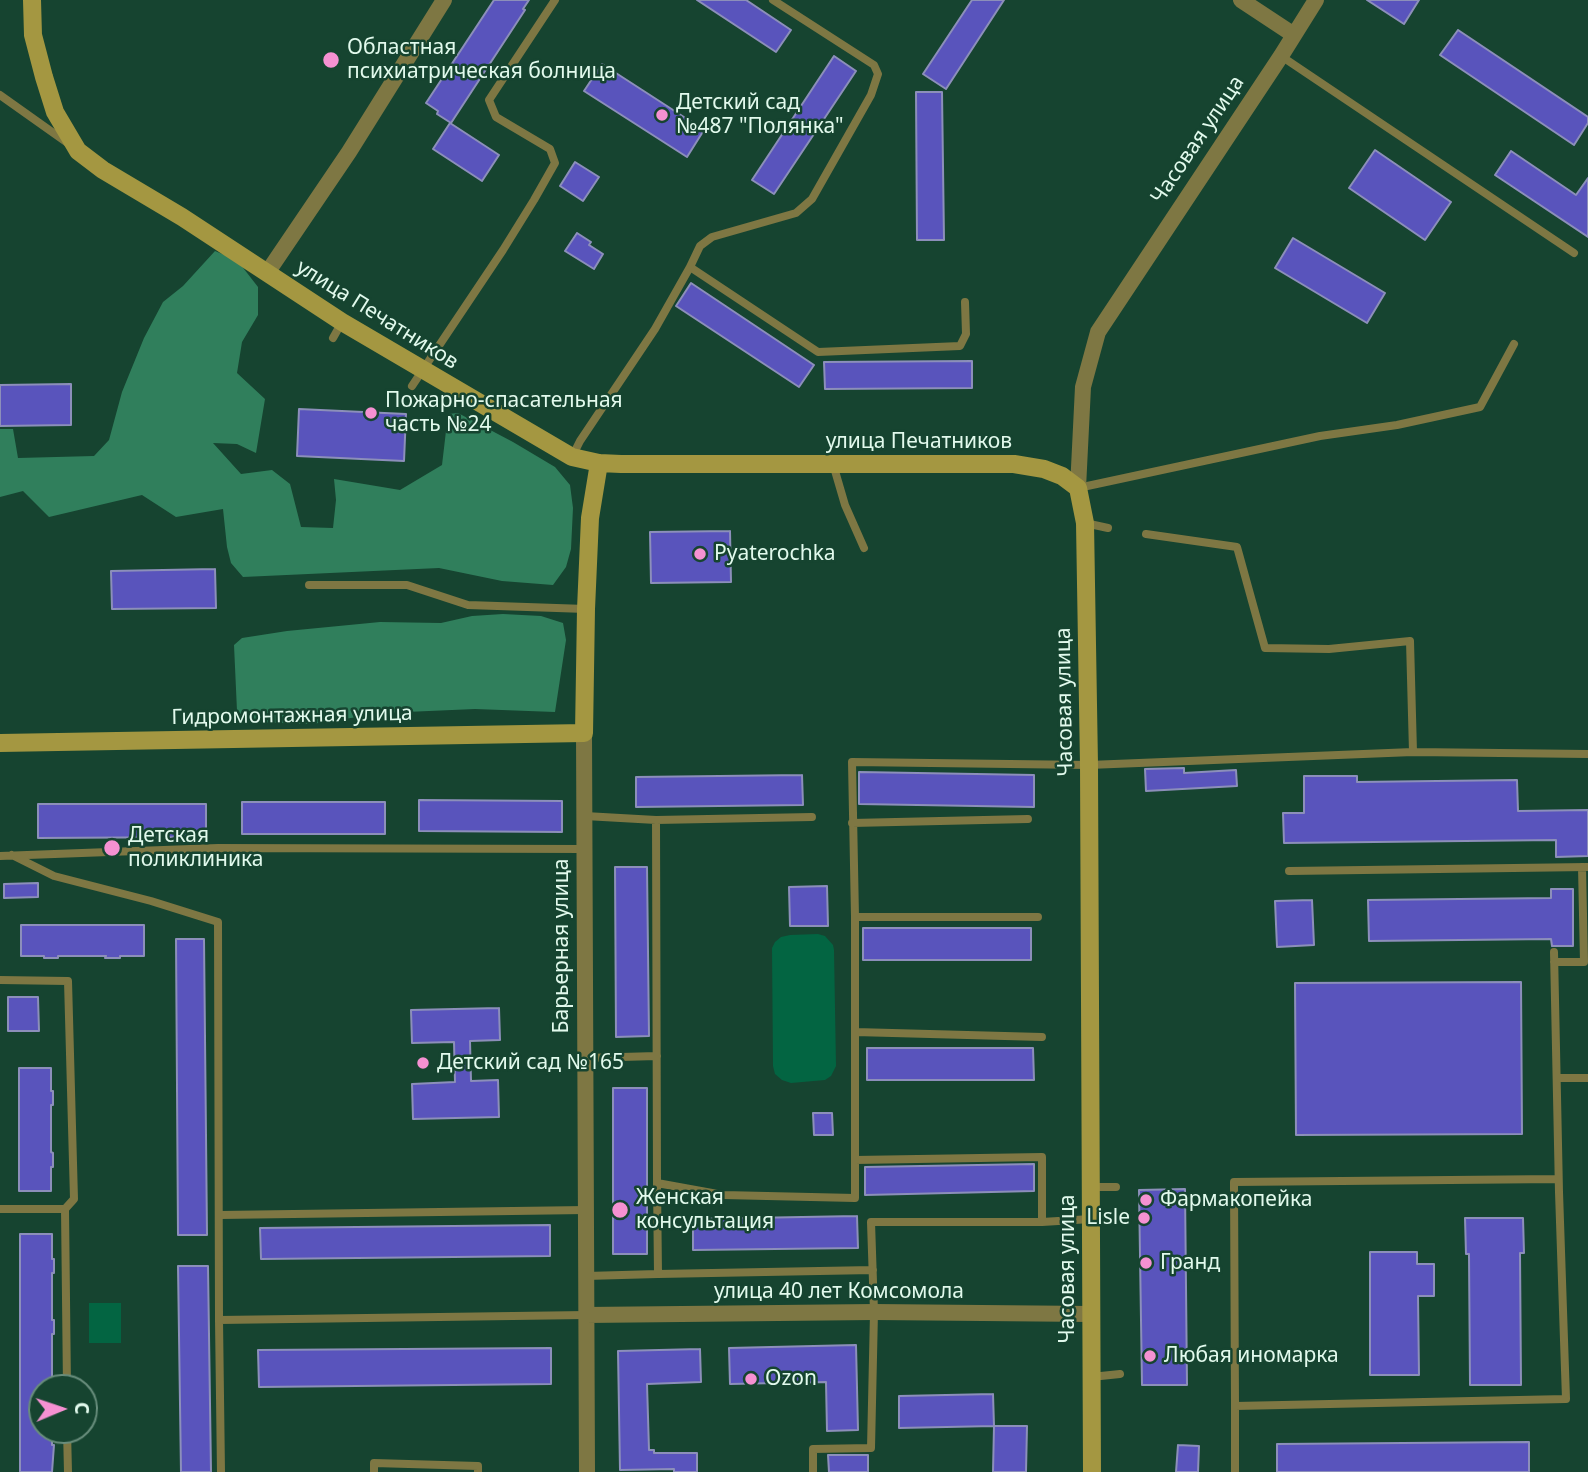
<!DOCTYPE html>
<meta charset="utf-8">
<style>
body{margin:0}
#map{position:relative;width:1588px;height:1472px;overflow:hidden;background:#164430;font-family:"Noto Sans",sans-serif}
canvas{display:block}
.north{position:absolute;left:28px;top:1374px;width:70px;height:70px;box-sizing:border-box;background:#164430;border:2px solid #688d7c;border-radius:50%;rotate:88deg;font-size:19px;font-weight:700;line-height:28px;text-align:center;color:#e2faed}
.north::after{content:'';display:block;margin:auto;width:24px;height:32px;background:#f591d2;clip-path:polygon(50% 0,100% 100%,50% 72%,0 100%)}
</style>
<div id="map">
<canvas width="1588" height="1472"></canvas>
<div class="north">С</div>
</div>
<script>
const ctx = document.querySelector('canvas').getContext('2d');
ctx.lineJoin = 'round';
function fill(path, color) { ctx.fillStyle = color; ctx.fill(path, 'evenodd'); }
const shape = rows => new Path2D(rows.map(r => 'M' + r).join(''));
function strokePath(path, color, width, dash) { ctx.strokeStyle = color; ctx.lineWidth = width; ctx.lineCap = dash ? 'butt' : 'round'; ctx.setLineDash(dash || []); ctx.stroke(path); }
function drawText(font, color, halo, rows, align = 'center') {
  ctx.font = font + ' "Noto Sans",sans-serif'; ctx.lineWidth = 5; ctx.setLineDash([]); ctx.textBaseline = 'middle'; ctx.strokeStyle = halo; ctx.fillStyle = color; for (const [text, x, y, turn = 0] of rows) {
    ctx.save(); ctx.translate(x, y); ctx.rotate((+turn || 0) * Math.PI / 180); ctx.textAlign = isNaN(turn) ? turn : align; if (halo) ctx.strokeText(text, 0, 0); ctx.fillText(text, 0, 0); ctx.restore();
  }
}
const green = shape([
 [818,934,825,936,833,945,834,950,836,1066,831,1076,825,1080,791,1083,782,1080,775,1074,773,1066,772,948,775,942,781,937,790,935],
 [89,1303,121,1303,121,1343,89,1343]
]);
const forest = shape([
 [215,251,237,260,258,287,258,315,242,342,237,373,265,399,256,453,237,444,213,443,241,474,272,470,290,484,301,527,333,528,336,500,334,479,400,490,442,465,448,414,458,413,513,442,555,467,570,485,573,508,571,549,566,567,553,585,502,581,439,568,243,577,231,563,227,547,223,509,176,517,142,495,49,517,23,491,0,497,0,429,13,429,18,458,94,456,109,440,122,392,144,338,163,302,183,286],
 [503,614,541,616,563,623,566,640,555,712,475,709,383,713,312,724,250,722,237,711,234,645,242,638,287,631,380,622,441,623,472,616]
]);
const building = shape([
 [494,0,529,0,523,9,525,10,451,123,437,114,438,111,426,103,494,0],
 [697,0,746,0,791,30,776,52,697,0],
 [972,0,1004,0,946,89,923,74,972,0],
 [1367,0,1419,0,1404,24,1367,0],
 [1458,30,1588,117,1588,123,1574,145,1440,55,1458,30],
 [834,56,856,71,774,194,752,180,834,56],
 [602,64,704,130,687,157,584,91,602,64],
 [916,92,942,92,944,240,917,240,916,92],
 [450,123,499,155,482,181,433,149,450,123],
 [1375,150,1451,202,1425,240,1349,188,1375,150],
 [1511,151,1576,195,1588,178,1588,237,1495,175,1511,151],
 [575,162,599,177,583,201,560,186,575,162],
 [577,233,591,242,589,245,603,254,594,269,565,251,577,233],
 [1293,238,1385,293,1367,323,1275,268,1293,238],
 [691,283,814,365,799,387,676,306,691,283],
 [972,361,972,388,825,389,824,362,972,361],
 [71,384,71,425,0,426,0,385,71,384],
 [299,409,406,414,404,461,297,456,299,409],
 [730,531,731,582,651,583,650,532,730,531],
 [215,569,216,608,112,609,111,571,215,569],
 [1184,768,1184,773,1236,770,1237,786,1146,791,1145,769,1184,768],
 [859,772,1034,775,1034,807,859,804,859,772],
 [802,775,803,805,636,807,636,777,802,775],
 [1304,776,1357,776,1357,782,1517,780,1518,811,1588,810,1588,856,1556,857,1556,840,1284,843,1283,813,1304,813,1304,776],
 [419,800,562,801,562,832,419,831,419,800],
 [242,802,385,802,385,834,242,834,242,802],
 [38,804,206,804,206,837,38,838,38,804],
 [615,867,647,867,649,1036,616,1037,615,867],
 [38,883,38,897,4,898,4,884,38,883],
 [827,886,828,926,790,926,789,887,827,886],
 [1551,889,1573,889,1573,946,1552,946,1551,939,1369,941,1368,900,1551,898,1551,889],
 [1312,900,1314,945,1277,947,1275,901,1312,900],
 [21,925,144,925,144,956,120,956,120,958,105,958,106,956,58,956,58,958,44,958,44,956,21,956,21,925],
 [863,928,1031,928,1031,960,863,960,863,928],
 [176,939,204,939,207,1235,178,1235,176,939],
 [1521,982,1522,1134,1296,1135,1295,983,1521,982],
 [8,997,38,997,39,1031,8,1031,8,997],
 [499,1008,500,1040,470,1041,471,1081,498,1080,499,1117,413,1119,412,1084,455,1082,454,1042,412,1043,411,1010,499,1008],
 [867,1048,1033,1048,1034,1080,867,1080,867,1048],
 [19,1068,51,1068,51,1091,53,1091,53,1105,51,1105,51,1152,53,1153,53,1167,51,1167,51,1191,19,1191,19,1068],
 [613,1088,647,1088,647,1254,613,1254,613,1088],
 [813,1113,832,1113,833,1135,814,1135,813,1113],
 [1034,1164,1034,1191,865,1195,865,1167,1034,1164],
 [1185,1189,1187,1385,1142,1385,1139,1190,1185,1189],
 [857,1216,858,1248,693,1250,693,1219,857,1216],
 [1465,1218,1523,1218,1524,1253,1520,1253,1521,1385,1470,1385,1469,1254,1466,1254,1465,1218],
 [550,1225,550,1256,261,1259,260,1228,550,1225],
 [20,1234,52,1234,52,1259,54,1259,54,1273,52,1273,52,1320,54,1320,54,1334,52,1334,52,1388,42,1388,42,1430,52,1430,52,1445,54,1445,52,1472,20,1472,20,1234],
 [1370,1252,1417,1252,1417,1264,1434,1264,1434,1296,1418,1296,1419,1375,1370,1375,1370,1252],
 [178,1266,208,1266,211,1472,181,1472,178,1266],
 [856,1345,858,1430,827,1431,826,1382,730,1384,729,1348,856,1345],
 [551,1348,551,1384,259,1387,258,1350,551,1348],
 [700,1349,701,1382,647,1384,649,1450,654,1450,654,1453,697,1453,697,1472,674,1472,674,1469,620,1470,618,1351,700,1349],
 [993,1394,994,1426,899,1428,899,1396,993,1394],
 [994,1426,1027,1426,1026,1472,993,1472,994,1426],
 [1529,1442,1529,1472,1277,1472,1277,1444,1529,1442],
 [1178,1445,1199,1446,1198,1472,1176,1472,1178,1445],
 [828,1455,868,1455,868,1472,829,1472,828,1455]
]);
const lane = shape([
 [1281,56,1574,253],
 [0,95,69,144],
 [690,267,700,246,712,237,796,213,812,199,871,95,878,74,874,65,773,0],
 [333,338,342,322],
 [412,386,503,250,534,200,555,163,550,149,496,117,489,100,555,0],
 [572,457,580,441,655,329,690,267,818,352,960,346,966,334,965,302],
 [833,464,845,505,864,548],
 [1078,488,1320,436,1397,425,1480,407,1514,344],
 [1085,523,1108,528],
 [1146,534,1237,547,1265,648,1329,649,1410,641,1413,752],
 [309,585,407,585,468,605,586,609],
 [585,816,656,820,657,1183,723,1195,855,1198,855,917,852,762,1089,765,1413,752,1588,754],
 [656,820,812,817],
 [852,823,1028,819],
 [12,855,54,876,151,901,218,922,219,1320],
 [0,856,218,848,585,849],
 [1289,871,1588,867],
 [855,917,1038,917],
 [1554,962,1584,962,1582,867],
 [0,980,68,981,74,1199,65,1209],
 [855,1032,1042,1037],
 [585,1058,657,1056],
 [1557,1078,1588,1078],
 [855,1160,1042,1157,1042,1222],
 [1091,1187,1116,1187],
 [0,1209,65,1209,67,1388],
 [220,1215,586,1210],
 [658,1274,873,1270],
 [586,1276,658,1274,657,1183],
 [1091,1377,1120,1374],
 [1235,1406,1234,1182,1558,1179],
 [67,1430,68,1472],
 [221,1472,219,1320,586,1315],
 [374,1472,374,1463,478,1466,478,1472],
 [813,1472,813,1449,871,1448,874,1312,871,1222,1042,1222,1091,1219],
 [1235,1472,1235,1406,1566,1399,1559,1192,1554,952]
]);
const street = shape([
 [1241,0,1294,35],
 [267,273,349,152,444,0],
 [1078,488,1083,387,1098,332,1281,56,1316,0],
 [584,733,587,1472],
 [586,1315,874,1312,1091,1314]
]);
const secondary = shape([
 [32,0,33,35,44,77,55,112,78,151,103,170,182,217,342,322,572,457,599,463,621,464,1014,464,1044,469,1062,476,1078,488,1085,523,1089,765,1092,1472],
 [0,743,584,733,586,609,590,518,599,463]
]);
const markers = [
 [331,60,9,"#f591d2"],
 [662,115,7,"#f591d2"],
 [371,413,7,"#f591d2"],
 [700,554,7,"#f591d2"],
 [112,848,9,"#f591d2"],
 [423,1063,7,"#f591d2"],
 [1146,1200,7,"#f591d2"],
 [620,1210,9,"#f591d2"],
 [1144,1218,7,"#f591d2"],
 [1146,1263,7,"#f591d2"],
 [1150,1356,7,"#f591d2"],
 [751,1379,7,"#f591d2"]
];
const poiNames = [
 ["Областная",347,48],
 ["психиатрическая болница",347,72],
 ["Детский сад",676,103],
 ["№487 \"Полянка\"",676,127],
 ["Пожарно-спасательная",385,401],
 ["часть №24",385,425],
 ["Pyaterochka",714,554],
 ["Детская",128,836],
 ["поликлиника",128,860],
 ["Детский сад №165",437,1063],
 ["Женская",636,1198],
 ["консультация",636,1222],
 ["Фармакопейка",1160,1200],
 ["Lisle",1130,1218,"right"],
 ["Гранд",1160,1263],
 ["Любая иномарка",1164,1356],
 ["Ozon",765,1379]
];
const streetNames = [
 ["Часовая улица",1198,140,-56],
 ["улица Печатников",377,315,32],
 ["улица Печатников",919,442],
 ["Часовая улица",1065,702,-91],
 ["Гидромонтажная улица",292,716,-1],
 ["Барьерная улица",562,946,-90],
 ["Часовая улица",1068,1269,-90],
 ["улица 40 лет Комсомола",839,1292]
];
fill(green, '#036542');
fill(forest, '#307f5c');
fill(building, '#5954bc');
strokePath(building, '#8c8fba', 2);
strokePath(lane, '#7e7743', 8);
strokePath(street, '#7e7743', 16);
strokePath(secondary, '#a49741', 18);
for (const [x, y, r, color] of markers) { const dot = new Path2D(); dot.arc(x, y, r, 0, 2 * Math.PI); ctx.fillStyle = color; ctx.fill(dot); strokePath(dot, '#164430', 2.5); }
drawText('21px', '#e2faed', '#164430', poiNames, 'left');
drawText('21px', '#e2faed', '#164430', streetNames);
</script>
